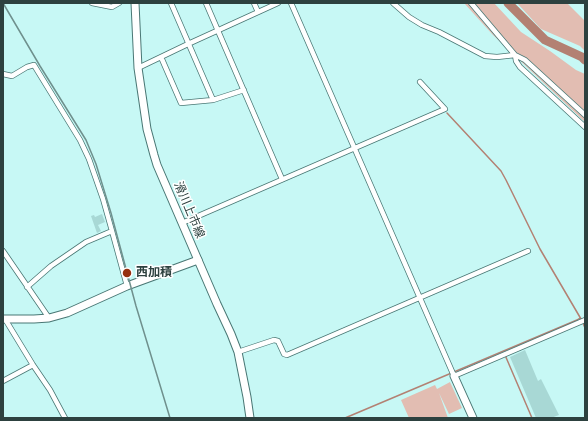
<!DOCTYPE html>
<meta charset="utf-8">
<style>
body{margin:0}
#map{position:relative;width:588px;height:421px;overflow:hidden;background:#c7f8f5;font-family:"PT Sans Narrow",sans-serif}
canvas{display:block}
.frame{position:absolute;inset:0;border:4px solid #2d413f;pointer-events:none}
</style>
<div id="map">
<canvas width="588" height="421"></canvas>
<div class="frame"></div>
</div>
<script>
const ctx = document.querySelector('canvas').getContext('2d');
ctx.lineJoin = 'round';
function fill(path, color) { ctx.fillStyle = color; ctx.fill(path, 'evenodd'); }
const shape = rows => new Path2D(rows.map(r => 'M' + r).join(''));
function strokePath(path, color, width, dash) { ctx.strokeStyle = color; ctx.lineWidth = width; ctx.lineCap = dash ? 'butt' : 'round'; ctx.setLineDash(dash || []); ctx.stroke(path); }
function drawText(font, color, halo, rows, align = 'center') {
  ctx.font = font + ' "PT Sans Narrow","Noto Sans JP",sans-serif'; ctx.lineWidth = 3; ctx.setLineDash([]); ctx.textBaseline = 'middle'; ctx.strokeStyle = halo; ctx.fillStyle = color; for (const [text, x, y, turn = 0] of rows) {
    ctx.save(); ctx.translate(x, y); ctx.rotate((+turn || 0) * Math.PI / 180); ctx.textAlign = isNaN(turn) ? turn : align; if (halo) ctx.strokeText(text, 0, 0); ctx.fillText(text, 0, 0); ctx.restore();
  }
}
const green = shape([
 [464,3,494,3,521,32,550,51,576,70,585,74,585,122,493,35],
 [517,3,567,3,585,21,585,51,580,46,541,29],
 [450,382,462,408,449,414,439,393,448,418,409,418,401,400,435,385,437,389]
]);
const stream = shape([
 [447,113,501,171,506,180,540,249,581,319],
 [583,323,585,328],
 [505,355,532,418],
 [345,418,577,320,580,318]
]);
const river = shape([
 [508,3,545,40,582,57,585,60]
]);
const building = shape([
 [102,214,105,222,98,225,101,231,97,233,91,216,94,215,95,217],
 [525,350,538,381,541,379,559,415,551,418,536,418,510,357]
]);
const street = shape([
 [92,3,112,7,119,3],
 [171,3,213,100],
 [206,3,282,179],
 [254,3,258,12],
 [291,3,454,376,585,320],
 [393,3,409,17,422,25,439,32,485,56,497,57,515,55,471,3],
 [515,55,516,61,520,67,585,127],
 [515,55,525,60,585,115],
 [161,57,181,103,213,100,244,90],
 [138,68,188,44,278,3],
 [3,74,12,76,27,67,34,65,37,70,80,140,89,159,103,199,112,231],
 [182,223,445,109,420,82],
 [3,251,49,318],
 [27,287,51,266,86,242,112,231,127,286],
 [5,319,33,365,50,390,65,418],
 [238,352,274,340,278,341,284,354,287,355,528,251],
 [3,381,33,365]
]);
const secondary = shape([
 [3,319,34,319,49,318,67,313,127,286,198,260],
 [454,376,473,418]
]);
const primary = shape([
 [135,3,138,68,142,95,147,129,154,155,157,165,217,304,231,334,238,352,247,397,250,418]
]);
const rail = shape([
 [3,3,40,66,86,140,96,164,111,213,136,306,170,418]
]);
const markers = [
 [127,273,5,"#97300f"]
];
const streetNames = [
 ["滑川上市線",189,210,67]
];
const poiNames = [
 ["西加積",136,273]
];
fill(green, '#e2bdb2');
strokePath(stream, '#b38173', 1.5);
strokePath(river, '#b38173', 9);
fill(building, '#a8d8d5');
strokePath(street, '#497774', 6);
strokePath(secondary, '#497774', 9);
strokePath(primary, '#497774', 9);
strokePath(street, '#fff', 4.5);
strokePath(secondary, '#fff', 7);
strokePath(primary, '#fff', 7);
strokePath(rail, '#6f908d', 1.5);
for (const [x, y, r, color] of markers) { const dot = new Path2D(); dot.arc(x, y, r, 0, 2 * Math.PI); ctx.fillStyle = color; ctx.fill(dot); strokePath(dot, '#fff', 1.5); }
drawText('12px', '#2d413f', '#fff', streetNames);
drawText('bold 12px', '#2d413f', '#fff', poiNames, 'left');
</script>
